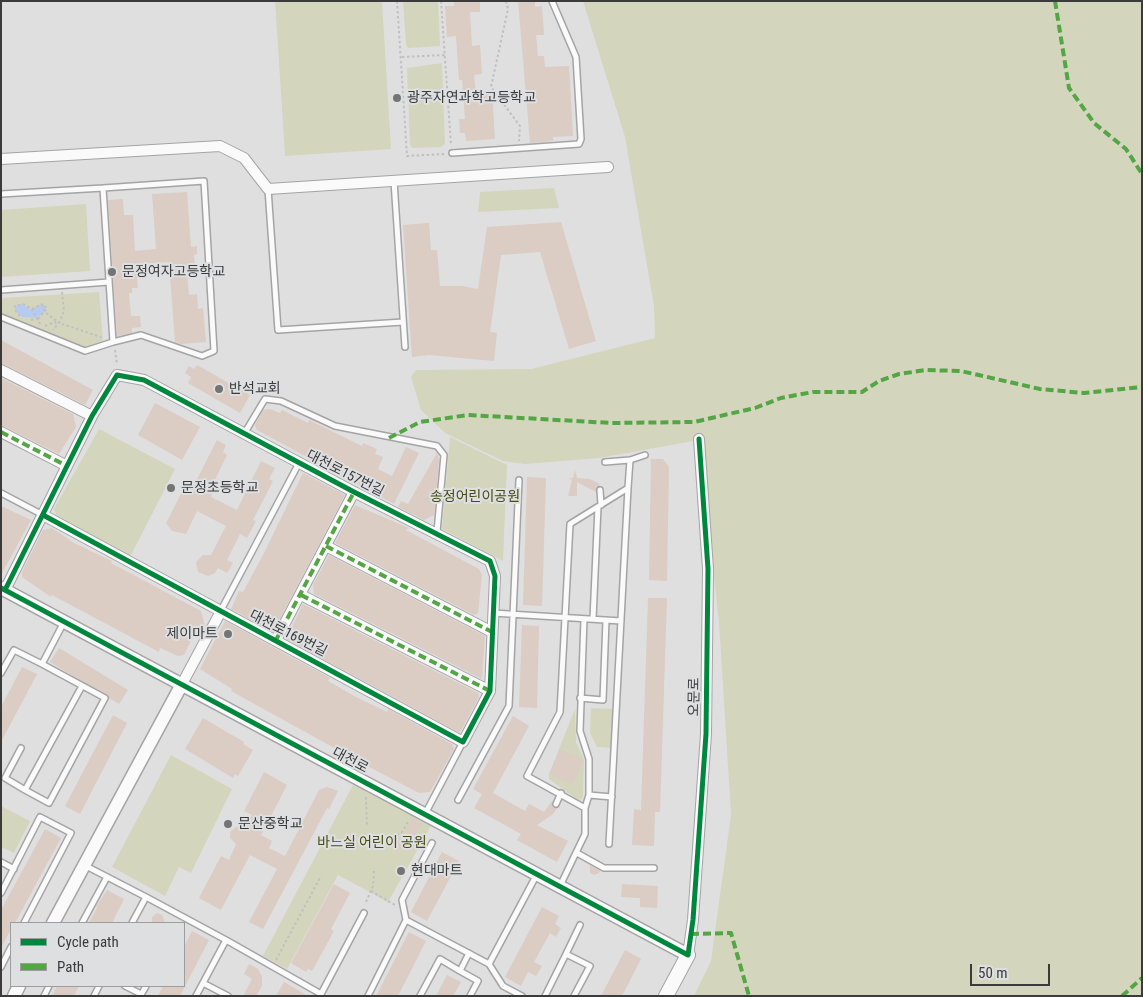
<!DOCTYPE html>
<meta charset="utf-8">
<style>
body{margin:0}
#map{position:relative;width:1143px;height:997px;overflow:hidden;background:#dfdfe0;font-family:"Roboto Condensed",sans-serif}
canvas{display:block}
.frame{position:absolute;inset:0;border:2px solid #3b3b3c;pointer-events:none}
.legend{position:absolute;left:10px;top:922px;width:175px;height:65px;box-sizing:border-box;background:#dedfe1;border:1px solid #9d9d9f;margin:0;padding:6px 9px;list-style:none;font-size:15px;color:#3b3b3c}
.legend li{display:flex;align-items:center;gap:10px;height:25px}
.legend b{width:25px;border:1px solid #9d9d9f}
.scale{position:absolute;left:970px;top:964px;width:80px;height:22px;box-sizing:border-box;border:2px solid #3b3b3c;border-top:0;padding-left:6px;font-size:15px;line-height:18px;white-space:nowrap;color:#3b3b3c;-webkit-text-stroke:4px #dedfe1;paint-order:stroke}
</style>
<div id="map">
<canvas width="1143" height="997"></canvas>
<div class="frame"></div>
<ul class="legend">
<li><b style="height:6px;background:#00873e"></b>Cycle path</li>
<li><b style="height:6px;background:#54a645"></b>Path</li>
</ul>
<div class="scale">50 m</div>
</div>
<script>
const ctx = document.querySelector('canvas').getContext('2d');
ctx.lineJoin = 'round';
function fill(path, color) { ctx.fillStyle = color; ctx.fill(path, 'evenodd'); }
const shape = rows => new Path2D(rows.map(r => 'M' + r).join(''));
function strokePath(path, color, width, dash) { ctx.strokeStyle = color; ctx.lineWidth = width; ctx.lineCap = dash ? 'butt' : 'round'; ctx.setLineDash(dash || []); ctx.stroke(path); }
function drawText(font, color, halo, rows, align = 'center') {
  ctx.font = font + ' "Roboto Condensed","Noto Sans KR",sans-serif'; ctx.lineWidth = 4; ctx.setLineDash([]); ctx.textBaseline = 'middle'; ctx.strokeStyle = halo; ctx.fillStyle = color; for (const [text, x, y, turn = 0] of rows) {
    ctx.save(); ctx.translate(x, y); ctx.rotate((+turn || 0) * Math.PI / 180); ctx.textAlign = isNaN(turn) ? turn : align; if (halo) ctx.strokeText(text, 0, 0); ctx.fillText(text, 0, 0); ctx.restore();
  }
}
const green = shape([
 [275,1,382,1,391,149,285,156],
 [403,1,438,1,440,46,408,48,406,44],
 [583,1,1142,1,1142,996,694,996,711,961,731,815,719,622,699,440,599,458,525,464,503,461,445,433,421,410,411,377,416,370,531,369,655,338,654,306,625,137],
 [442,63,445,144,441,147,412,148,410,144,407,68],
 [554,188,559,208,478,212,480,192],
 [86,204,90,271,1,277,1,210],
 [99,292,103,341,83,348,1,314,1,298],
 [99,429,175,469,130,557,57,516,54,509],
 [450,437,507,465,503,561,442,529],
 [591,708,616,709,613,748,597,747,590,733],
 [575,709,576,742,584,760,583,795,582,799,578,800,549,779,549,774],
 [171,755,232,789,191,873,179,867,165,896,112,867],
 [353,785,431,826,388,902,338,875,287,969,263,956],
 [1,806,30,821,14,853,1,847]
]);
const water = shape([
 [22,304,31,310,39,305,44,305,46,311,37,318,22,317,15,310,17,305]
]);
const building = shape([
 [454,1,480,1,480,12,470,12,472,46,480,45,482,74,474,75,476,92,492,91,495,139,466,141,465,133,460,133,459,119,465,119,462,80,459,80,456,36,447,37,445,6,454,6],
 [518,1,535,1,535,7,542,6,544,35,536,35,538,56,544,56,545,67,569,66,573,136,553,137,553,141,530,143],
 [187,192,191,247,197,246,197,254,194,255,195,266,189,267,190,273,187,273,189,295,197,294,198,309,203,308,206,342,181,344,175,342,169,262,136,264,138,288,132,288,132,293,129,293,131,316,140,316,141,327,132,328,132,333,117,336,108,200,123,199,124,215,133,215,135,251,156,249,152,194],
 [561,222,596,341,569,349,540,252,501,255,490,332,497,333,494,361,429,355,412,357,403,225,429,223,431,250,437,250,440,286,463,286,478,289,487,227],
 [1,340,93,390,85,405,1,363],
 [197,365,250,395,240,413,188,383,191,377,185,373,189,366,194,369],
 [1,378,73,414,76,427,59,454,1,425],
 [155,403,200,427,182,460,138,435],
 [270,409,280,413,282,410,308,423,309,420,362,446,363,443,377,449,375,454,383,457,378,469,392,476,406,447,419,453,394,504,257,430,255,425,263,410],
 [217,440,226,445,223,452,227,455,209,492,212,494,211,497,237,510,261,461,275,468,269,479,273,481,253,520,256,521,247,538,240,534,227,560,233,563,227,573,218,568,215,573,208,576,198,572,196,562,203,555,211,555,226,526,197,511,186,534,172,531,166,523,185,486,192,489],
 [437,453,439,460,434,515,424,520,398,507,401,501,408,504],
 [651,459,663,459,669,467,667,581,649,580],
 [575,470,577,478,590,479,598,483,600,486,596,488,596,492,577,482,577,496,568,496,572,480,569,478,573,478],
 [303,473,345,495,275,628,270,630,231,609,239,591,243,592,263,555],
 [527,477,546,478,542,606,523,605],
 [355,505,409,528,406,530,479,569,482,575,478,613,474,615,335,543],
 [1,506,31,520,1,575],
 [52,528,74,543,112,561,111,563,201,611,205,626,199,637,194,634,184,655,178,656,160,648,159,652,52,595,51,597,22,577,22,572,43,530],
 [329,555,485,636,482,679,314,594,313,585],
 [648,598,667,598,660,812,655,812,654,846,632,845,634,809,641,810],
 [303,604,478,693,479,697,461,731,458,732,286,639],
 [225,621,330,678,328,681,356,697,387,712,388,709,452,744,454,749,430,792,419,793,358,761,231,691,232,689,200,669],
 [522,625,539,626,537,708,519,707],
 [59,648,128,690,119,704,50,662],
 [22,667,37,674,1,742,1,707],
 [113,715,127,723,80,814,65,806],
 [513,716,529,726,493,793,525,811,529,804,544,812,552,801,552,806,557,808,553,814,537,825,568,841,557,862,517,840,521,834,474,808,482,794,473,789],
 [203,718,244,742,243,744,253,750,238,776,235,774,233,778,185,749],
 [560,749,584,760,572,785,549,774],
 [264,772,287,785,261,835,272,841,269,848,285,856,319,790,327,787,338,791,329,809,327,808,263,929,249,922,277,869,250,855,221,910,199,898,221,856,229,860,236,844,230,838,230,832,236,827,245,828,252,815,244,811],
 [412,818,422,823,414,837,405,832],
 [45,829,61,838,15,923,11,923,11,929,1,948,1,910],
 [402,839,402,848,396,851,393,844],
 [442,852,459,861,427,921,411,912],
 [590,865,600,871,599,873,595,875,590,873],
 [334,884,350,893,331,929,334,931,312,971,308,969,306,972,291,963],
 [622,884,658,886,657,908,640,907,640,898,621,897],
 [107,890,124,899,112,923,89,923,97,908,96,907],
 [542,907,559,916,555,924,561,928,556,937,550,933,534,962,542,966,536,976,528,972,521,986,505,977],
 [157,913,162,915,165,923,152,923,152,917],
 [192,931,209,940,180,996,158,996,163,986,184,986,184,947],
 [409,932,426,941,398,996,376,996],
 [625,950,641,959,622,996,601,996],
 [249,964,258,969,262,976,262,986,256,996,243,996,252,979,244,974],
 [447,975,461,982,453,996,436,996],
 [284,982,308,996,276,996],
 [57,986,79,986,74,996,52,996]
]);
const path = shape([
 [397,1,407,156,445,154],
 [441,1,451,145],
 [506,1,508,9,491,87,520,126,519,141],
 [402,57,445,55],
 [62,292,64,311,59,323,101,337],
 [42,304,45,312,59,323],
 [32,309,42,304],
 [20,316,15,310,15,306,23,304,32,309,40,324],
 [38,319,47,308,42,304],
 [31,320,37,319],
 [45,326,55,322,57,325,53,330],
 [115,350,117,365],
 [366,797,367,825],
 [388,840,402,832,409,820],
 [371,891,395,905],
 [366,902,373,886,374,871],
 [276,960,321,876]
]);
const service = shape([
 [452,153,579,144,581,139,576,57,552,1],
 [394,181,405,347],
 [103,188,204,181,214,351,202,356,141,335,113,342],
 [268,189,278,330,403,322],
 [1,194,103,188,113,342,85,351,1,317],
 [1,290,109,282],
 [244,434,265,399,281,401,335,426,437,446,444,455,437,532],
 [630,460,645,455],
 [605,462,630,460,628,488],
 [600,490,601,505],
 [1,493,43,515],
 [220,612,299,463],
 [493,613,621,621],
 [593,619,598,507],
 [64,622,42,664,105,698,49,803,25,790,82,686],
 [1,673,14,650,42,664],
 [580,698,603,700,606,620],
 [21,748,5,778,25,790],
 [589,795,612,797],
 [458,800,509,706,519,480],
 [556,804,561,793],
 [585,808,527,776,560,712,570,524,628,488,609,844],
 [425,814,463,742],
 [577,853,604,868,654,868],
 [1,862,14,869],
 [86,866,146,897,132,923],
 [560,886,585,834,585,808,589,795,589,759,580,731,584,619],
 [1,893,40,817,71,833,24,923],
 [146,897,226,940,196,996],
 [406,920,489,964],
 [82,923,107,877],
 [226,940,321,994,364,913],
 [469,953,460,971,478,981,470,996],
 [1,967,11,947],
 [203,983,228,996],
 [125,986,141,994],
 [141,995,146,986],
 [44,996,49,986],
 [94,996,99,986],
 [368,996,406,920,402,900,432,843],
 [420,996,440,959,460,971],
 [522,996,503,986,489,964,536,876],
 [545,996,566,954],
 [574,996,590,966,566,954,580,925]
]);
const minor = shape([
 [1,159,220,146,244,158,268,189,608,167],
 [1,370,92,416],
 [1,432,67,466],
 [326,546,492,632],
 [5,590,92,416,117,375,144,380,354,492,490,561,495,576,490,691,463,742,43,515],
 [301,595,490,691],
 [276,640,354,492],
 [182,684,220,613],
 [688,955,693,920,706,734,708,569,699,439]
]);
const tertiary = shape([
 [1,588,688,955],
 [53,923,182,684],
 [14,996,19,986]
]);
const secondary = shape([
 [666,996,688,955]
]);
const quiet = shape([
 [1055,1,1069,88,1094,123,1126,149,1142,174],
 [1,432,67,466],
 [389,438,420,422,468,415,612,423,694,422,755,408,781,398,813,392,862,392,879,381,899,374,926,370,961,371,1040,389,1084,393,1142,387],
 [326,546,492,632],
 [301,595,490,691],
 [276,640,354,492],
 [691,934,731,933,749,996],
 [1122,996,1142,978]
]);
const cycleway = shape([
 [1,588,688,955,693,920,706,734,708,569,699,439],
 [5,590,92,416,117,375,144,380,354,492,490,561,495,576,490,691,463,742,43,515]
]);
const markers = [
 [397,98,5,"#747475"],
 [112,272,5,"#747475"],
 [219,389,5,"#747475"],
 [171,488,5,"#747475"],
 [228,634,5,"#747475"],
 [228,824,5,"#747475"],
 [401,871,5,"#747475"]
];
const poiNames = [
 ["광주자연과학고등학교",407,98],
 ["문정여자고등학교",122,272],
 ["반석교회",229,389],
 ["문정초등학교",181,488],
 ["제이마트",218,634,"right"],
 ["문산중학교",238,824],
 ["현대마트",411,871]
];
const streetNames = [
 ["대천로157번길",345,474,27],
 ["대천로169번길",288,634,27],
 ["오문로",695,697,-89],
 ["대천로",350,761,28]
];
const parkNames = [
 ["송정어린이공원",475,497],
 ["바느실 어린이 공원",372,843]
];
fill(green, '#d3d6bc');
fill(water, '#b7cbf1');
fill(building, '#dbccc4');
strokePath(service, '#a4a4a5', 8);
strokePath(minor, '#a4a4a5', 12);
strokePath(tertiary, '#a4a4a5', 15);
strokePath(secondary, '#a4a4a5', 16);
strokePath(path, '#c0c0c1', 2, [2.5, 2.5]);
strokePath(service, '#fafafa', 5);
strokePath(minor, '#fafafa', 10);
strokePath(tertiary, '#fafafa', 12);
strokePath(secondary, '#fafafa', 14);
strokePath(quiet, '#54a645', 4, [8, 4]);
strokePath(cycleway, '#00873e', 5);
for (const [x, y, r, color] of markers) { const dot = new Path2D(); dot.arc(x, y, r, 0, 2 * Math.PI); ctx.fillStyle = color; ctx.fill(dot); strokePath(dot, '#dedfe1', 2); }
drawText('14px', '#3b3b3c', '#dedfe1', poiNames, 'left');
drawText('14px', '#3b3b3c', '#dedfe1', streetNames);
drawText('14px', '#494c10', '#dedfe1', parkNames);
</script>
